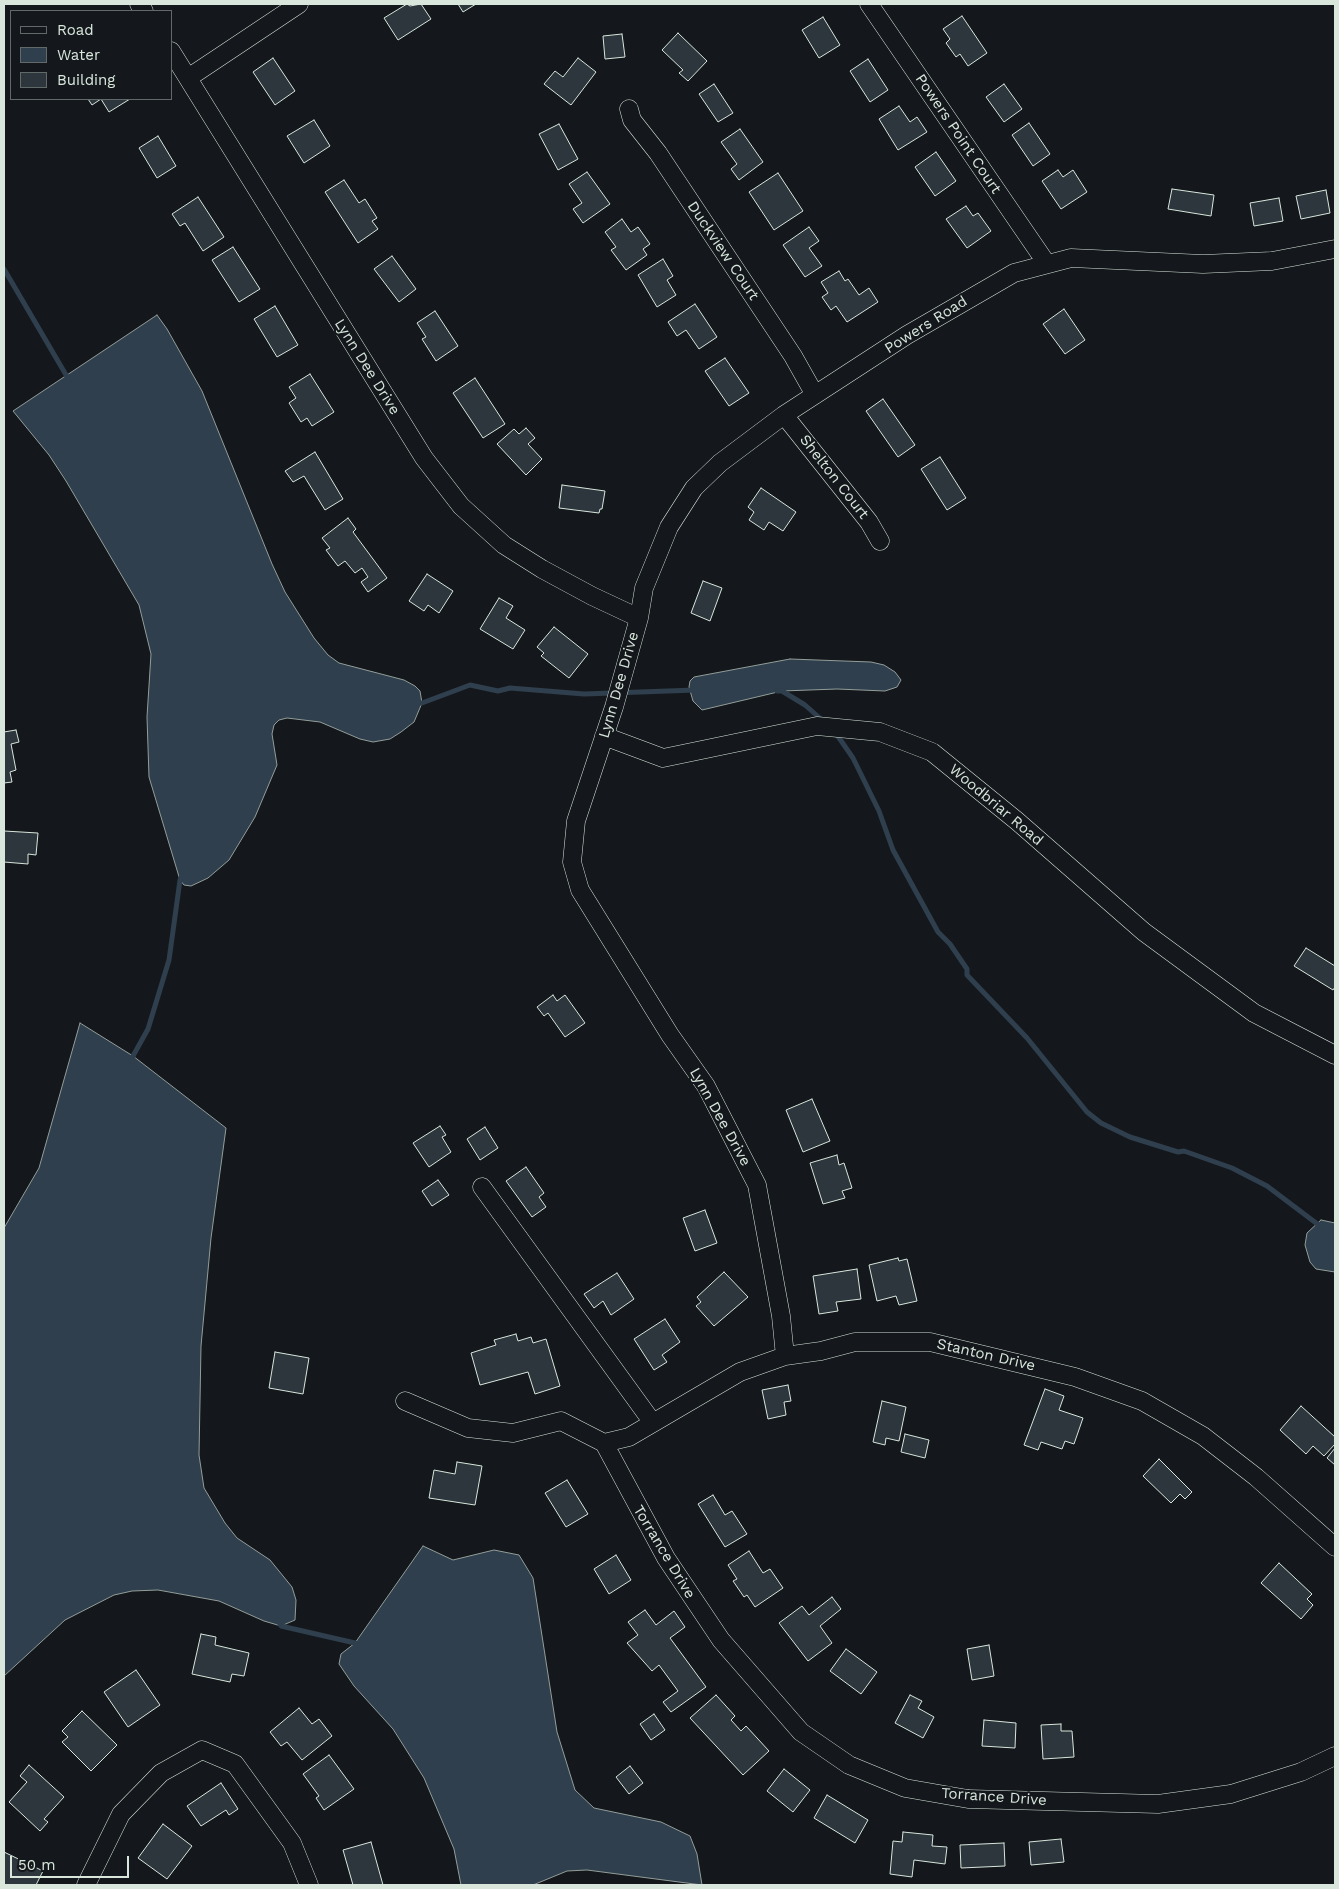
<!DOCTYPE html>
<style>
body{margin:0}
#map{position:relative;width:1339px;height:1889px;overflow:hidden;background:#14181c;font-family:"Work Sans",sans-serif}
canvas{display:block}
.frame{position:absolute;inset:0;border:5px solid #d8e6dc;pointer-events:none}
.legend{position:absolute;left:10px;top:10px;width:162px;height:90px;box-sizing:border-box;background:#14181c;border:1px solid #626a69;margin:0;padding:6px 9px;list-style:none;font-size:15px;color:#d8e6dc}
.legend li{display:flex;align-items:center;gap:10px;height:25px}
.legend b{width:25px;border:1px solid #626a69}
.scale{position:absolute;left:10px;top:1856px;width:119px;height:22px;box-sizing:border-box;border:2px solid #d8e6dc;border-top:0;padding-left:6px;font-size:15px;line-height:18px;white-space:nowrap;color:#d8e6dc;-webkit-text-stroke:4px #14181c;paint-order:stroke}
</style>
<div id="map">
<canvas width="1339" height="1889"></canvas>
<div class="frame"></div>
<ul class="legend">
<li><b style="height:6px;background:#14181c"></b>Road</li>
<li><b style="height:14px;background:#2f3f4d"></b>Water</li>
<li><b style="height:14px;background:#2c363c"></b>Building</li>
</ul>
<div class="scale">50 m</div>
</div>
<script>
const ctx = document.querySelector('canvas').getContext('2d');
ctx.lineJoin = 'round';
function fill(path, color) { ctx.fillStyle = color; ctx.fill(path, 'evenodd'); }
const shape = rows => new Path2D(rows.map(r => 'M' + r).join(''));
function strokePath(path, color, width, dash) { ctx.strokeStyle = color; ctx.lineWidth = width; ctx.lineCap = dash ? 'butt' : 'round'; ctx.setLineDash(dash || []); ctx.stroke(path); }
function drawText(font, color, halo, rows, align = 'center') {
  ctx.font = font + ' "Work Sans",sans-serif'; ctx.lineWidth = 4; ctx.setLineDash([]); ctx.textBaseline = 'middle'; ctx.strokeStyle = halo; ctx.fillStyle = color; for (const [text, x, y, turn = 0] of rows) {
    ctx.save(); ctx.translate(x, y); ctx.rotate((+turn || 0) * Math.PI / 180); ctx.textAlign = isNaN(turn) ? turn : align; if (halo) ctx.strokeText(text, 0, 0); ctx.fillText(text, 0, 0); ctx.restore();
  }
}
const water = shape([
 [157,315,167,329,202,391,272,564,285,592,314,638,328,655,339,663,404,680,415,686,420,691,422,703,414,722,401,732,390,739,373,742,360,739,320,722,287,718,279,720,274,725,272,734,277,765,255,817,229,860,208,878,191,886,184,885,180,880,149,777,147,717,151,654,139,605,66,481,49,455,13,411,157,315],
 [790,659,871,662,884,665,895,672,901,680,897,687,885,691,837,689,782,691,702,710,693,701,689,687,690,681,694,677,790,659],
 [80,1023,133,1056,226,1128,211,1238,201,1346,199,1455,204,1488,225,1523,237,1538,270,1560,292,1587,296,1600,295,1620,281,1626,264,1621,219,1601,158,1590,132,1591,114,1595,65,1620,4,1676,4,1228,39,1168,80,1023],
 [1321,1220,1335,1223,1335,1272,1316,1269,1310,1262,1305,1245,1307,1233,1321,1220],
 [423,1546,453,1560,494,1550,519,1555,533,1578,557,1732,575,1790,594,1808,661,1822,690,1836,697,1854,702,1885,587,1870,567,1871,533,1885,461,1885,454,1849,424,1778,393,1729,354,1686,339,1664,341,1654,355,1643,423,1546]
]);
const stream = shape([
 [4,269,69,380],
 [777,691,782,691,805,705,823,721],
 [416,703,422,703,470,685,498,691,510,688,584,694,696,690],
 [835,732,853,758,879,811,893,850,938,932,950,944,967,969,967,975,1027,1038,1087,1112,1101,1123,1130,1137,1178,1152,1184,1151,1232,1168,1267,1186,1320,1226],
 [132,1062,133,1056,148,1029,169,960,180,880,183,873],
 [278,1620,281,1626,355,1643,360,1647]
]);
const building = shape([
 [407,4,410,6,421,4,431,19,398,40,384,18,407,4],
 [458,4,476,4,463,12,458,4],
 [962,16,987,53,968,66,960,54,956,57,946,43,950,39,943,29,962,16],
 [823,17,840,45,819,58,802,30,823,17],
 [678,33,707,61,688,81,679,73,683,70,662,50,678,33],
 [622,34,625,57,605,59,603,36,622,34],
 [273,58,295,91,275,105,253,72,273,58],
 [578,58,596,72,571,105,544,84,555,71,563,77,578,58],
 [868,59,888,90,870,102,850,71,868,59],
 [714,84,733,113,718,122,699,94,714,84],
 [1004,84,1022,109,1004,122,986,97,1004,84],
 [88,99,130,99,109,112,101,99,92,105,88,99],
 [899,106,910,122,917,117,927,132,898,150,879,119,899,106],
 [314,120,330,146,304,163,287,136,314,120],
 [1029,123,1050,154,1033,166,1012,135,1029,123],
 [559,124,578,159,558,170,539,134,559,124],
 [740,129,763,162,739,180,731,169,737,164,721,142,740,129],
 [158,136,176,166,157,178,139,148,158,136],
 [936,152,956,181,935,196,915,167,936,152],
 [1058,170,1063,177,1073,170,1087,192,1061,209,1042,181,1058,170],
 [587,172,610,204,583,223,573,209,582,203,569,184,587,172],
 [778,173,803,211,774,230,749,192,778,173],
 [344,180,359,203,365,199,377,218,372,221,378,229,358,243,325,192,344,180],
 [1172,189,1214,195,1211,216,1168,209,1172,189],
 [1326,190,1330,213,1301,219,1296,196,1326,190],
 [198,197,224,237,203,251,185,223,180,226,172,214,198,197],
 [1279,198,1283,221,1254,226,1250,203,1279,198],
 [966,206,973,216,978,213,991,231,967,248,946,219,966,206],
 [622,219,631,232,638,227,650,244,643,249,647,255,626,270,611,250,616,247,605,232,622,219],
 [809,227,819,241,809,248,822,266,805,277,783,245,809,227],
 [233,247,260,289,239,302,212,260,233,247],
 [392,256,416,289,399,302,374,269,392,256],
 [663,259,673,276,667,280,676,295,657,307,638,275,663,259],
 [839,271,845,281,848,279,859,295,869,288,878,302,847,322,836,306,831,310,822,297,828,293,821,282,839,271],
 [695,304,717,337,699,349,686,330,677,336,668,322,695,304],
 [275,306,298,345,277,357,254,319,275,306],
 [1064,309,1085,340,1065,354,1043,324,1064,309],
 [435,311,458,346,436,361,422,339,426,337,417,323,435,311],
 [725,358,749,393,729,406,705,371,725,358],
 [310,374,334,412,312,426,307,418,301,422,289,403,296,398,289,387,310,374],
 [475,378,505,424,483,438,453,393,475,378],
 [883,399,915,445,898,457,866,411,883,399],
 [526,428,535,438,528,444,542,459,526,475,497,444,514,429,519,434,526,428],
 [315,452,343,499,325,510,304,476,293,482,285,471,315,452],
 [940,457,966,498,947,510,921,469,940,457],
 [562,485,605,491,602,509,600,509,599,513,559,508,562,485],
 [761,488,796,512,783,531,769,522,764,530,749,520,754,512,748,507,761,488],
 [348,518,356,529,353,532,387,578,368,592,361,582,368,577,362,568,355,573,345,561,338,566,326,550,330,548,322,538,348,518],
 [427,574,453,591,439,613,428,605,424,611,409,601,427,574],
 [703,581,722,588,710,621,691,613,703,581],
 [499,598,513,606,506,618,525,630,513,649,480,629,499,598],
 [554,627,588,654,569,678,541,656,544,653,537,647,554,627],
 [16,730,19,742,11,744,16,770,10,772,12,782,4,783,4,732,16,730],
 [4,831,38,833,36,855,28,854,28,864,4,862,4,831],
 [1306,948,1335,966,1335,987,1333,990,1294,966,1306,948],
 [553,995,557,1001,565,995,585,1023,565,1037,548,1013,544,1016,537,1007,553,995],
 [812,1099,830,1141,803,1152,786,1110,812,1099],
 [440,1126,446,1135,442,1137,451,1152,429,1167,413,1143,440,1126],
 [485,1127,498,1148,480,1160,467,1139,485,1127],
 [837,1155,839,1165,844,1163,852,1188,842,1191,845,1198,823,1204,810,1163,837,1155],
 [526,1167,544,1193,539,1197,546,1207,532,1217,506,1181,526,1167],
 [438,1180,449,1195,432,1206,422,1191,438,1180],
 [705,1210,717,1243,695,1251,683,1218,705,1210],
 [898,1258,899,1261,907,1259,917,1301,899,1305,896,1296,877,1301,869,1265,898,1258],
 [857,1269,861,1299,836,1302,838,1311,819,1314,813,1276,857,1269],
 [724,1272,748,1297,714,1326,696,1306,701,1302,697,1297,724,1272],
 [617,1273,634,1299,611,1315,603,1301,594,1308,584,1294,617,1273],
 [665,1319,680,1342,662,1355,667,1362,654,1370,634,1339,665,1319],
 [516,1334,518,1341,531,1337,533,1343,546,1339,560,1386,535,1394,528,1372,480,1385,471,1353,496,1345,494,1340,516,1334],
 [275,1352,309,1358,303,1394,269,1388,275,1352],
 [788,1385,791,1401,784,1402,786,1415,768,1419,762,1390,788,1385],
 [1045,1389,1064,1396,1059,1410,1083,1418,1074,1444,1065,1441,1062,1449,1041,1442,1038,1450,1024,1445,1045,1389],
 [882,1401,906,1407,899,1441,886,1438,885,1445,873,1442,882,1401],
 [1301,1406,1335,1437,1335,1444,1324,1456,1313,1446,1306,1454,1280,1430,1301,1406],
 [905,1434,929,1440,925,1458,901,1452,905,1434],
 [1335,1448,1335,1465,1327,1458,1335,1448],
 [1159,1459,1192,1492,1185,1499,1180,1494,1171,1503,1143,1476,1159,1459],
 [457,1462,482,1466,475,1505,429,1498,434,1470,455,1474,457,1462],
 [567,1480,588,1514,566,1527,545,1493,567,1480],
 [713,1495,725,1515,732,1511,747,1534,725,1547,698,1504,713,1495],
 [749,1551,763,1573,770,1569,783,1588,755,1607,747,1595,744,1597,733,1581,737,1579,728,1565,749,1551],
 [616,1555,631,1580,609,1594,594,1569,616,1555],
 [1279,1563,1312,1594,1307,1599,1313,1605,1301,1619,1261,1583,1279,1563],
 [832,1597,841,1609,820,1626,832,1643,808,1661,779,1623,802,1606,809,1615,832,1597],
 [645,1610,656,1625,674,1611,685,1627,670,1638,706,1687,671,1712,663,1702,678,1691,659,1665,652,1671,627,1643,638,1635,628,1622,645,1610],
 [201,1634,216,1637,215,1645,249,1653,244,1676,232,1674,230,1682,192,1674,201,1634],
 [989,1645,994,1676,972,1680,967,1649,989,1645],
 [846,1649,877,1672,861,1694,830,1671,846,1649],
 [136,1670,160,1705,128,1727,104,1692,136,1670],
 [716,1695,735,1716,731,1720,741,1731,746,1726,769,1751,743,1775,690,1718,716,1695],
 [910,1695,922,1701,918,1708,934,1717,923,1738,895,1723,910,1695],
 [299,1708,312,1724,319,1719,332,1736,302,1760,287,1742,281,1746,270,1732,299,1708],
 [82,1711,117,1745,91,1771,62,1742,68,1737,62,1731,82,1711],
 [654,1714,665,1730,651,1740,640,1724,654,1714],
 [984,1720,1016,1723,1015,1748,982,1746,984,1720],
 [1061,1724,1061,1731,1072,1731,1074,1757,1043,1759,1041,1725,1061,1724],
 [329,1755,354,1789,324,1810,316,1798,319,1796,303,1774,329,1755],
 [29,1765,64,1797,44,1819,48,1822,40,1831,9,1802,27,1782,20,1776,29,1765],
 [630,1766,643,1783,629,1794,616,1777,630,1766],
 [784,1769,810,1790,793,1812,767,1791,784,1769],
 [221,1783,238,1809,229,1815,226,1810,201,1826,187,1806,221,1783],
 [827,1795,868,1820,855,1843,814,1818,827,1795],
 [163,1824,192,1846,167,1879,138,1858,163,1824],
 [903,1832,933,1835,932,1846,947,1847,945,1864,914,1860,912,1877,890,1874,893,1841,902,1842,903,1832],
 [1061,1839,1064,1862,1031,1865,1029,1842,1061,1839],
 [371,1842,383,1885,353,1885,343,1850,371,1842],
 [1004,1843,1005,1866,961,1868,960,1845,1004,1843],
 [4,1852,43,1871,36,1885,4,1885,4,1852]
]);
const minor = shape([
 [139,4,144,11],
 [869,4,1047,264],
 [171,51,424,458,461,506,504,545,542,569,592,596,639,618],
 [188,78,299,4],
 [629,109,632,120,658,153,793,356,815,395],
 [784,415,869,522,880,541],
 [604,736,663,758,817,726,880,732,932,752,1017,821,1144,932,1254,1013,1335,1055],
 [482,1187,653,1423],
 [785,1356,781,1316,757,1185,706,1086,670,1035,580,890,572,862,576,821,614,707,639,618,644,588,669,527,694,488,720,463,784,415,907,335,1014,273,1071,258,1203,264,1272,261,1335,249],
 [405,1401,468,1428,513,1433,561,1421,604,1443],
 [604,1443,666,1558,721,1640,801,1732,849,1765,905,1788,968,1799,1158,1804,1231,1794,1301,1772,1335,1756],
 [604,1443,629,1437,740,1372,785,1356,821,1351,855,1342,930,1342,1075,1377,1142,1401,1203,1436,1256,1477,1335,1547],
 [86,1885,121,1814,161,1773,202,1750,235,1764,292,1843,309,1885]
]);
const streetNames = [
 ["Powers Point Court",958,134,56],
 ["Duckview Court",723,251,56],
 ["Powers Road",926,325,-32],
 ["Lynn Dee Drive",367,367,58],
 ["Shelton Court",834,477,52],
 ["Lynn Dee Drive",619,685,-74],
 ["Woodbriar Road",996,805,40],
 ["Lynn Dee Drive",720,1117,61],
 ["Stanton Drive",986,1355,13],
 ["Torrance Drive",664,1552,59],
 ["Torrance Drive",994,1797,4]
];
fill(water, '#2f3f4d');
strokePath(water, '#939e99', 1);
strokePath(stream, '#2f3f4d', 5);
fill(building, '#2c363c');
strokePath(building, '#d8e6dc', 1);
strokePath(minor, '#d8e6dc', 19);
strokePath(minor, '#14181c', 18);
drawText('15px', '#d8e6dc', '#14181c', streetNames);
</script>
